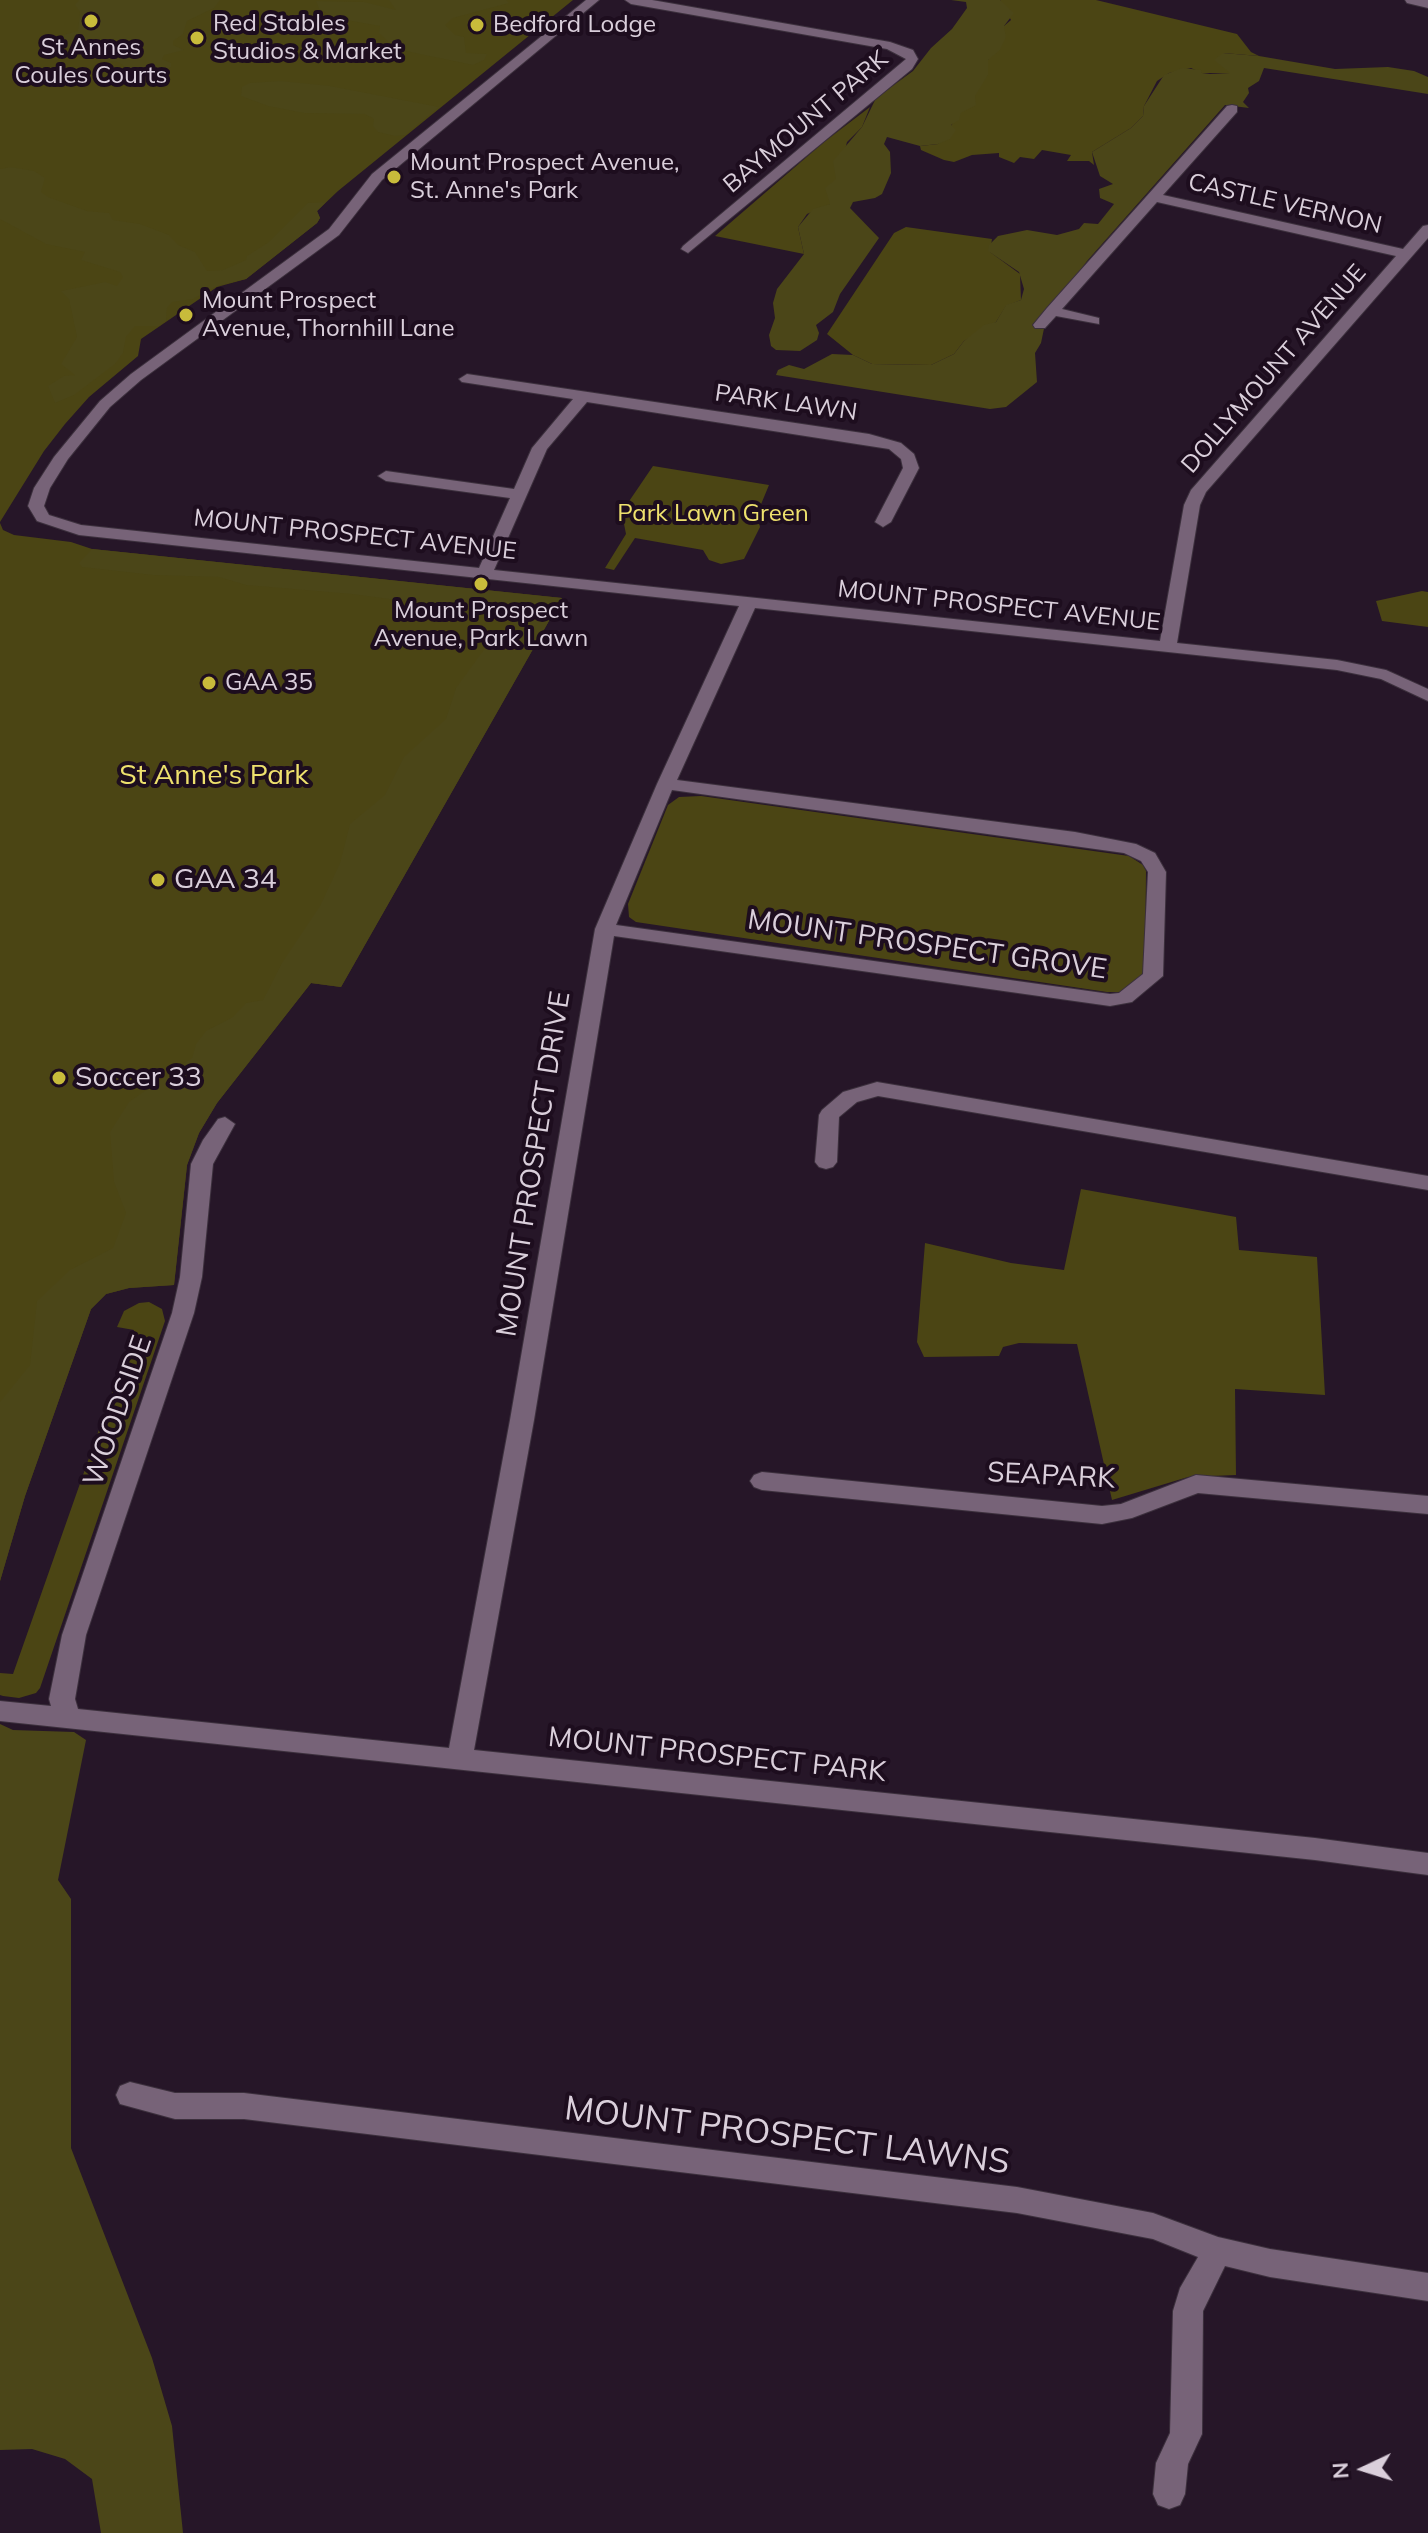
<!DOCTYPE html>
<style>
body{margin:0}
#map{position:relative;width:1428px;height:2533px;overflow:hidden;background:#261628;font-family:Mulish,sans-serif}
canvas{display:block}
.north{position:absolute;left:1324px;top:2429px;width:80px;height:80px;-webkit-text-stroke:6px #1d0d1e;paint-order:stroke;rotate:266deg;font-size:22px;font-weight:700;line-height:32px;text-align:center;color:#dacfdb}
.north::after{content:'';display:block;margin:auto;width:28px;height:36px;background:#dacfdb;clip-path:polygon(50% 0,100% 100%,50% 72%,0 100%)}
</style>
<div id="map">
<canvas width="1428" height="2533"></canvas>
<div class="north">N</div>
</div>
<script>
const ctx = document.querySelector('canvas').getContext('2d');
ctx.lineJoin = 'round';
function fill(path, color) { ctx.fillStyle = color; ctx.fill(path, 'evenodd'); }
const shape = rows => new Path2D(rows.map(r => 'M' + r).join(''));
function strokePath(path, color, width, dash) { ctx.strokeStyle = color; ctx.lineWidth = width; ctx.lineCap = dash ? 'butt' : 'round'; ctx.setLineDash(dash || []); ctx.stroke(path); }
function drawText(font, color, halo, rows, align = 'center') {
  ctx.font = font + ' Mulish,sans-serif'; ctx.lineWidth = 8; ctx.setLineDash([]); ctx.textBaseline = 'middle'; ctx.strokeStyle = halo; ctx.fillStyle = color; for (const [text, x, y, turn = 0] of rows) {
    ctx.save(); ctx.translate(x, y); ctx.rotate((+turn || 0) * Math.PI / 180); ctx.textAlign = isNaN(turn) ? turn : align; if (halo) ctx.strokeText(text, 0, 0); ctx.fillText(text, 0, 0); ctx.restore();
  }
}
const green = shape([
 [0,0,573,0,338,191,317,211,320,218,317,223,246,279,217,287,141,339,138,356,89,397,65,424,44,451,0,522],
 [1000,0,1096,0,1237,34,1251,52,1259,56,1223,53,1231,73,1202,73,1191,68,1169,73,1157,81,1144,106,1143,116,1131,128,1092,152,1094,165,1089,161,1067,161,1071,155,1042,150,1034,159,1020,157,1014,163,999,157,999,153,972,155,954,162,944,160,921,150,920,146,938,144,988,74,988,60,1004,26,1011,20],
 [870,107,862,127,847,142,831,204,807,214,798,227,804,254,715,236,824,142],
 [906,227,992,239,990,252,1020,274,1021,300,1006,306,996,322,964,341,954,354,931,365,872,364,853,355,827,334,894,233],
 [653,466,769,485,757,514,760,527,744,559,721,564,709,560,703,550,635,538,614,570,605,568,626,534,624,524,617,519],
 [0,523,3,530,14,535,71,542,92,549,562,598,341,987,311,983,217,1103,199,1133,187,1165,174,1285,129,1288,106,1294,91,1309,25,1496,0,1581],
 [1422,591,1428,592,1428,627,1382,621,1376,601],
 [701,796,1129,856,1143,865,1146,871,1145,975,1121,992,1107,992,636,922,629,917,628,904,668,805,679,797],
 [1081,1189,1236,1217,1239,1250,1317,1257,1325,1395,1235,1389,1236,1475,1188,1477,1112,1500,1077,1344,1019,1343,1003,1347,999,1356,924,1357,917,1342,925,1243,1011,1263,1064,1270],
 [149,1302,162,1309,165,1321,40,1688,36,1693,19,1698,3,1696,0,1695,0,1673,13,1674,134,1330,117,1327,124,1311,139,1303]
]);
const forest = shape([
 [79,0,220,0,214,8,187,21,183,34,173,41,173,45,184,50,164,55,162,59,171,63,171,67,158,74,131,71,118,62,101,61,77,48,66,48,61,41,63,35,78,31,80,12,75,5],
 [389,0,506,0,509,3,453,18,445,25,455,35,464,37,466,53,487,54,484,60,473,65,396,49,379,33,380,26,335,18,319,9,316,1,364,2,396,10],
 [951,0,1000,0,1014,13,1004,26,1006,37,1000,50,988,60,988,75,975,96,976,105,961,113,959,120,951,125,956,130,950,139,938,144,920,146,887,137,884,144,890,152,891,173,882,194,875,198,853,202,850,208,879,238,840,294,833,312,816,325,819,333,817,340,800,351,776,350,771,346,769,335,775,318,773,303,777,289,804,254,798,227,813,209,830,204,825,188,836,179,833,161,862,127,876,98,913,71,931,48,952,29,967,8,966,2],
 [1223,53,1259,56,1335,69,1388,67,1414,71,1428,77,1428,94,1264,68,1259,81,1248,88,1249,93,1243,102,1249,108,1225,105,1087,261,1046,319,1041,343,1035,353,1037,382,1006,407,990,409,776,375,778,370,789,365,804,369,832,354,853,355,872,364,931,365,954,354,964,341,984,325,996,322,1006,305,1021,300,1024,289,1019,272,988,251,989,245,998,236,1027,230,1057,235,1079,229,1084,223,1098,224,1114,204,1100,198,1099,189,1113,184,1100,176,1092,152,1131,128,1143,116,1144,106,1164,75,1182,68,1201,70,1202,73,1210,74,1230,73,1214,60],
 [280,81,330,86,439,107,405,135,395,136,378,132,373,126,374,119,365,114,304,113,268,106,241,96,242,87,250,83],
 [11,167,34,171,45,178,41,192,48,197,87,211,109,213,113,220,140,224,169,235,178,245,195,252,207,271,223,270,246,260,247,256,269,242,308,203,326,202,317,211,320,218,317,223,246,279,217,286,193,299,172,302,167,308,166,321,159,326,135,326,126,337,123,353,115,364,74,395,55,403,48,386,64,376,75,375,61,364,77,337,69,299,61,291,105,282,117,286,123,277,120,272,81,260,85,252,46,244,0,219,0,169],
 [92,549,562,598,341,987,311,983,217,1103,199,1133,187,1165,174,1285,129,1288,106,1294,91,1309,25,1496,0,1581,0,1402,30,1365,37,1301,70,1270,113,1248,126,1213,114,1182,110,1132,129,1102,192,1058,196,1044,206,1031,233,1017,246,1003,263,1000,282,963,320,906,340,863,350,824,385,795,404,757,446,719,456,688,488,644,520,629,503,613,478,608,456,608,352,594,246,585,219,577,153,575,82,567,79,563],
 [0,1724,13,1730,74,1732,86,1740,58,1880,71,1899,71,2148,152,2358,172,2426,183,2533,101,2533,92,2479,65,2459,32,2449,0,2450]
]);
const street = shape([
 [586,0,599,0,382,180,339,235,141,380,110,407,68,459,50,488,44,506,49,515,81,525,479,568,510,498,386,481,378,476,386,471,514,489,532,448,573,399,462,382,459,379,467,374,869,434,901,443,914,454,919,468,891,522,883,527,875,522,903,468,901,459,889,449,587,402,547,449,494,570,1160,641,1184,505,1191,490,1396,256,1157,202,1062,309,1099,318,1099,324,1056,316,1045,328,1035,328,1033,325,1047,308,1227,106,1232,105,1237,106,1237,112,1163,195,1403,249,1423,226,1428,225,1428,238,1206,492,1200,505,1177,643,1337,660,1386,670,1428,689,1428,701,1381,679,1337,670,755,608,677,780,1075,832,1136,844,1155,853,1166,872,1163,976,1132,1002,1110,1006,614,936,534,1420,474,1750,1315,1838,1428,1853,1428,1875,1315,1860,0,1721,0,1701,51,1706,49,1699,62,1635,172,1313,180,1277,191,1164,203,1140,218,1119,225,1117,235,1124,213,1164,202,1277,194,1313,86,1635,75,1699,78,1709,449,1748,510,1420,595,929,657,784,739,606,79,535,37,521,28,506,34,488,54,457,100,401,131,374,329,229,372,174,586,0],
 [672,790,1124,853,1141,861,1148,872,1143,974,1119,993,1110,994,616,925,672,790],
 [625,0,652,0,890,42,913,50,918,59,912,69,688,253,681,249,683,246,906,59,887,49,631,4,625,0],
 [877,1082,1428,1176,1428,1190,878,1096,857,1102,839,1117,837,1162,833,1167,826,1169,819,1167,815,1162,819,1115,822,1110,843,1092,877,1082],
 [762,1472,1102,1506,1121,1504,1196,1475,1428,1496,1428,1514,1198,1493,1132,1518,1102,1524,762,1490,754,1487,750,1481,754,1475,762,1472],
 [130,2082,175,2093,244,2093,1017,2187,1153,2213,1218,2237,1270,2249,1428,2273,1428,2301,1270,2277,1225,2266,1203,2311,1202,2434,1188,2464,1185,2494,1180,2505,1169,2509,1158,2505,1153,2494,1156,2463,1170,2433,1173,2311,1180,2288,1198,2257,1153,2239,1017,2213,244,2119,175,2119,120,2104,116,2095,120,2086,130,2082]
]);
const secondary = shape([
 [1405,0,1428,0,1428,8,1407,3,1405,0]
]);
const markers = [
 [91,21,8,"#c8bb3b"],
 [477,25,8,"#c8bb3b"],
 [197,38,8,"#c8bb3b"],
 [394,177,8,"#c8bb3b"],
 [186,315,8,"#c8bb3b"],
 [481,584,8,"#c8bb3b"],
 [209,683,8,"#c8bb3b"],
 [158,880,8,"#c8bb3b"],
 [59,1078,8,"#c8bb3b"]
];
const farPoinames = [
 ["Red Stables",213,24],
 ["Studios & Market",213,52],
 ["Bedford Lodge",493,25],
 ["St Annes",91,48,"center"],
 ["Coules Courts",91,76,"center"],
 ["Mount Prospect Avenue,",410,163],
 ["St. Anne's Park",410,191],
 ["Mount Prospect",202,301],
 ["Avenue, Thornhill Lane",202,329],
 ["Mount Prospect",481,611,"center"],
 ["Avenue, Park Lawn",481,639,"center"],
 ["GAA 35",225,683]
];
const farStreetnames = [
 ["BAYMOUNT PARK",806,122,-40],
 ["CASTLE VERNON",1285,204,13],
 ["DOLLYMOUNT AVENUE",1274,369,-49],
 ["PARK LAWN",786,403,8],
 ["MOUNT PROSPECT AVENUE",355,535,6],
 ["MOUNT PROSPECT AVENUE",999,606,6]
];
const farParknames = [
 ["Park Lawn Green",713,514]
];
const parkNames = [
 ["St Anne's Park",214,776]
];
const poiNames = [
 ["GAA 34",174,880],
 ["Soccer 33",75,1078]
];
const streetNames = [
 ["MOUNT PROSPECT GROVE",927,945,8],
 ["MOUNT PROSPECT DRIVE",534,1164,-81],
 ["WOODSIDE",118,1411,-71],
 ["SEAPARK",1051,1476,3],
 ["MOUNT PROSPECT PARK",717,1755,6]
];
const nearStreetnames = [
 ["MOUNT PROSPECT LAWNS",787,2136,7]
];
fill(green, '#4b4514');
fill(forest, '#4b4618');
strokePath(street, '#3c303d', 2);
strokePath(secondary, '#3c303d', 2);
fill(street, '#776378');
fill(secondary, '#776378');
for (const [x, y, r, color] of markers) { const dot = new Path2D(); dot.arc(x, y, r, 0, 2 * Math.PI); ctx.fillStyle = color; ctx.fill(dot); strokePath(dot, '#1d0d1e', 3); }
drawText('24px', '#dacfdb', '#1d0d1e', farPoinames, 'left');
drawText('24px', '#dacfdb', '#1d0d1e', farStreetnames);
drawText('24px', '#eee16d', '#1d0d1e', farParknames);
drawText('28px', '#eee16d', '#1d0d1e', parkNames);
drawText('28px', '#dacfdb', '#1d0d1e', poiNames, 'left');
drawText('28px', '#dacfdb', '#1d0d1e', streetNames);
drawText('34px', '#dacfdb', '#1d0d1e', nearStreetnames);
</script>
